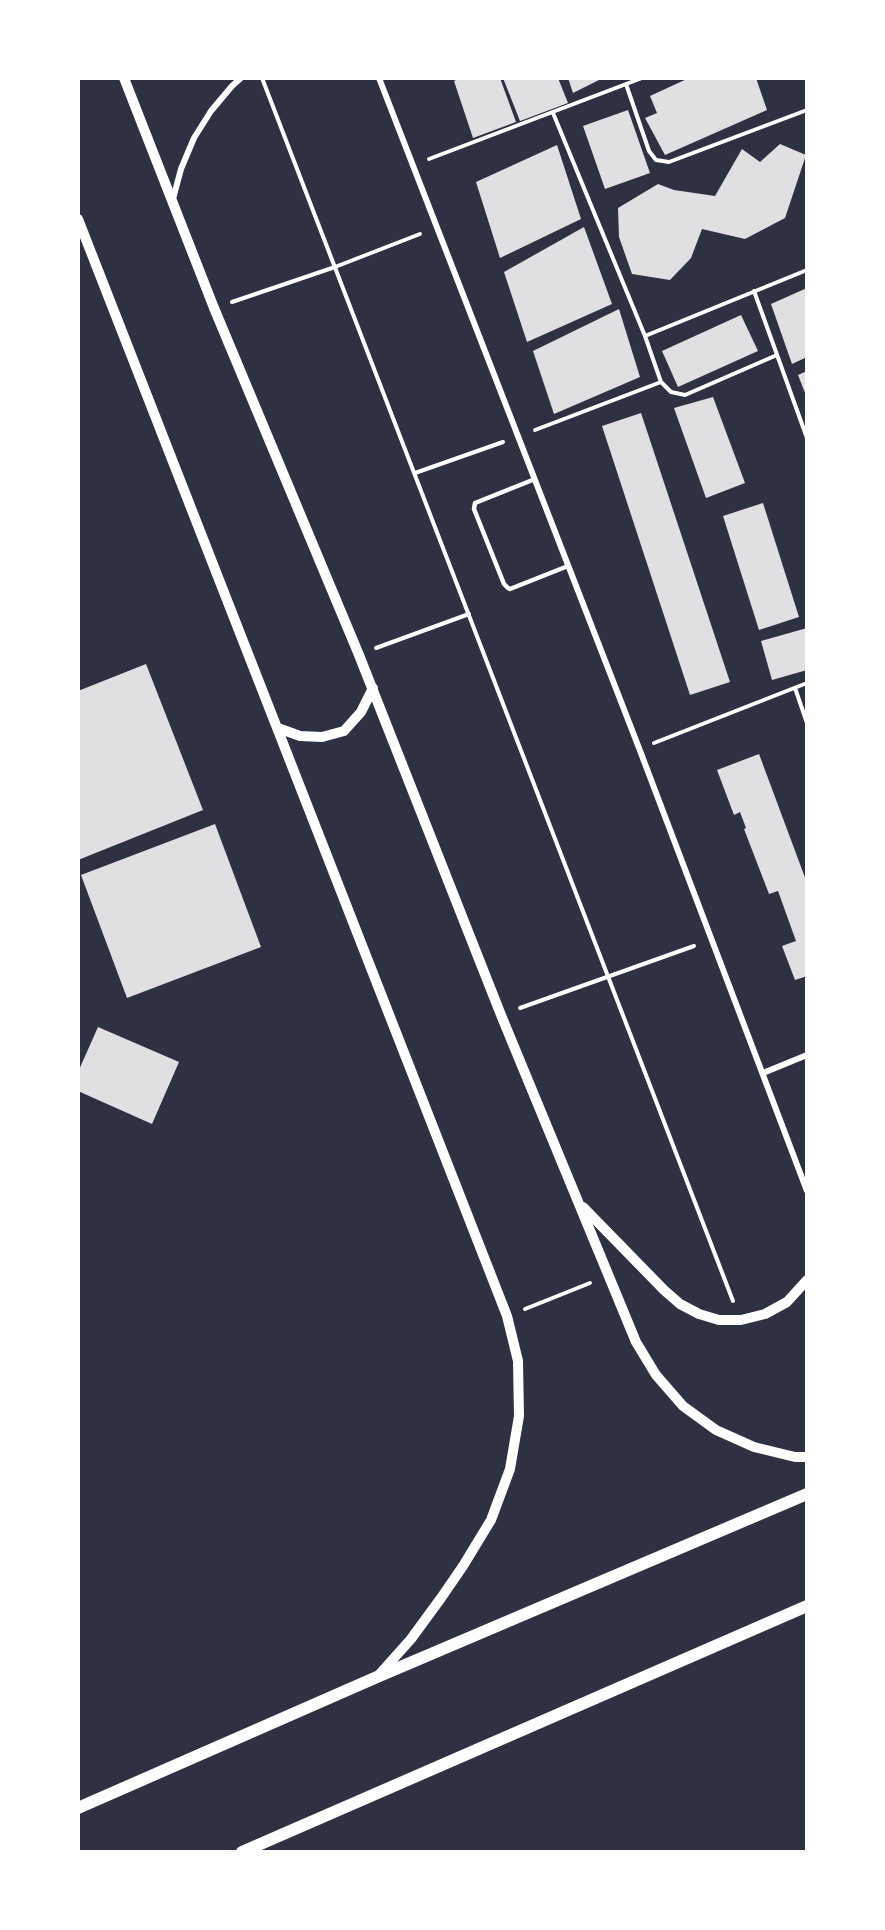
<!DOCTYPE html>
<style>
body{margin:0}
#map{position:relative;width:885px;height:1930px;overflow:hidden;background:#2d3142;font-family:"Crimson Pro",serif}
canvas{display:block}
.frame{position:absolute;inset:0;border:80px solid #fff;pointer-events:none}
</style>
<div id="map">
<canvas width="885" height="1930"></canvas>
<div class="frame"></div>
</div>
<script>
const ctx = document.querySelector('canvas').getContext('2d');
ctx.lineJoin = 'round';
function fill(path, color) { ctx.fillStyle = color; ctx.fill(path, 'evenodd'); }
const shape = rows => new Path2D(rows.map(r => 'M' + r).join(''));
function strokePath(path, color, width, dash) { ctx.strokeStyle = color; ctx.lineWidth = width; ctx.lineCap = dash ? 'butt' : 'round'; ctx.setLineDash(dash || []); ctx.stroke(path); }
const building = shape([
 [460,78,500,78,516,122,473,138,454,81],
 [503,78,558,78,568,103,520,121],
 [568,78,603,78,573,93],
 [689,78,756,78,767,110,665,155,645,118,657,113,650,96],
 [628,110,650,173,605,189,583,126],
 [780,144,806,155,785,218,745,239,702,229,691,258,670,280,632,274,619,237,618,208,658,184,674,190,715,196,742,149,760,162],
 [557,145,581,219,500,258,476,182],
 [584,227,612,304,527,342,504,272],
 [807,288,807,357,792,364,771,304],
 [619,309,640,377,554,414,533,351],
 [741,315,758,351,678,387,662,351],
 [807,371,807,398,798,375],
 [713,397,745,483,706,498,674,408],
 [641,413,730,682,690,695,602,426],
 [763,503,799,617,759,630,723,516],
 [807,628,807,670,772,680,761,641],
 [146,664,203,810,78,860,78,691],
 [759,754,807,883,807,976,795,980,782,946,796,941,778,891,769,894,744,829,746,828,740,812,734,815,717,770],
 [215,824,261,947,127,998,81,875],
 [98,1027,179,1062,152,1124,78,1091,78,1072]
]);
const path = shape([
 [262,78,733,1301],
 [626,84,649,151,656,160,669,162,807,110],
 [553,113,645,336,661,382,671,392,685,395,777,355],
 [429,159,642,78],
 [754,291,807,438],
 [232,302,335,267,420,234],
 [645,336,807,270],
 [535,430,661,382],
 [415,473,503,442],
 [376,648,469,614],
 [795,688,807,723],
 [654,743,807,683],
 [520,1008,694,946],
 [525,1309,590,1283]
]);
const service = shape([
 [535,479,475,503,474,509,504,584,508,588,510,589,568,566]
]);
const minor = shape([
 [379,78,639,748,807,1191],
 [173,199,181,169,194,138,211,111,232,86,241,78],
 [763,1073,807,1055]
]);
const tertiary = shape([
 [124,78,214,308,359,655,501,1015,636,1342,656,1375,683,1406,716,1430,754,1447,795,1457,807,1457],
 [78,219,507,1316,518,1361,519,1416,510,1469,491,1520,463,1566,441,1598,411,1639,378,1676],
 [278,728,300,736,322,737,344,731,361,712,373,688],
 [583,1207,664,1290,680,1304,699,1314,719,1320,741,1320,765,1314,787,1302,807,1280]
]);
const secondary = shape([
 [78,1808,377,1677,807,1494],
 [242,1852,807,1606]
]);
fill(building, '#e0e0e3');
strokePath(path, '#fff', 4);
strokePath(service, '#fff', 4.5);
strokePath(minor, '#fff', 6);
strokePath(tertiary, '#fff', 10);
strokePath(secondary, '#fff', 12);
</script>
